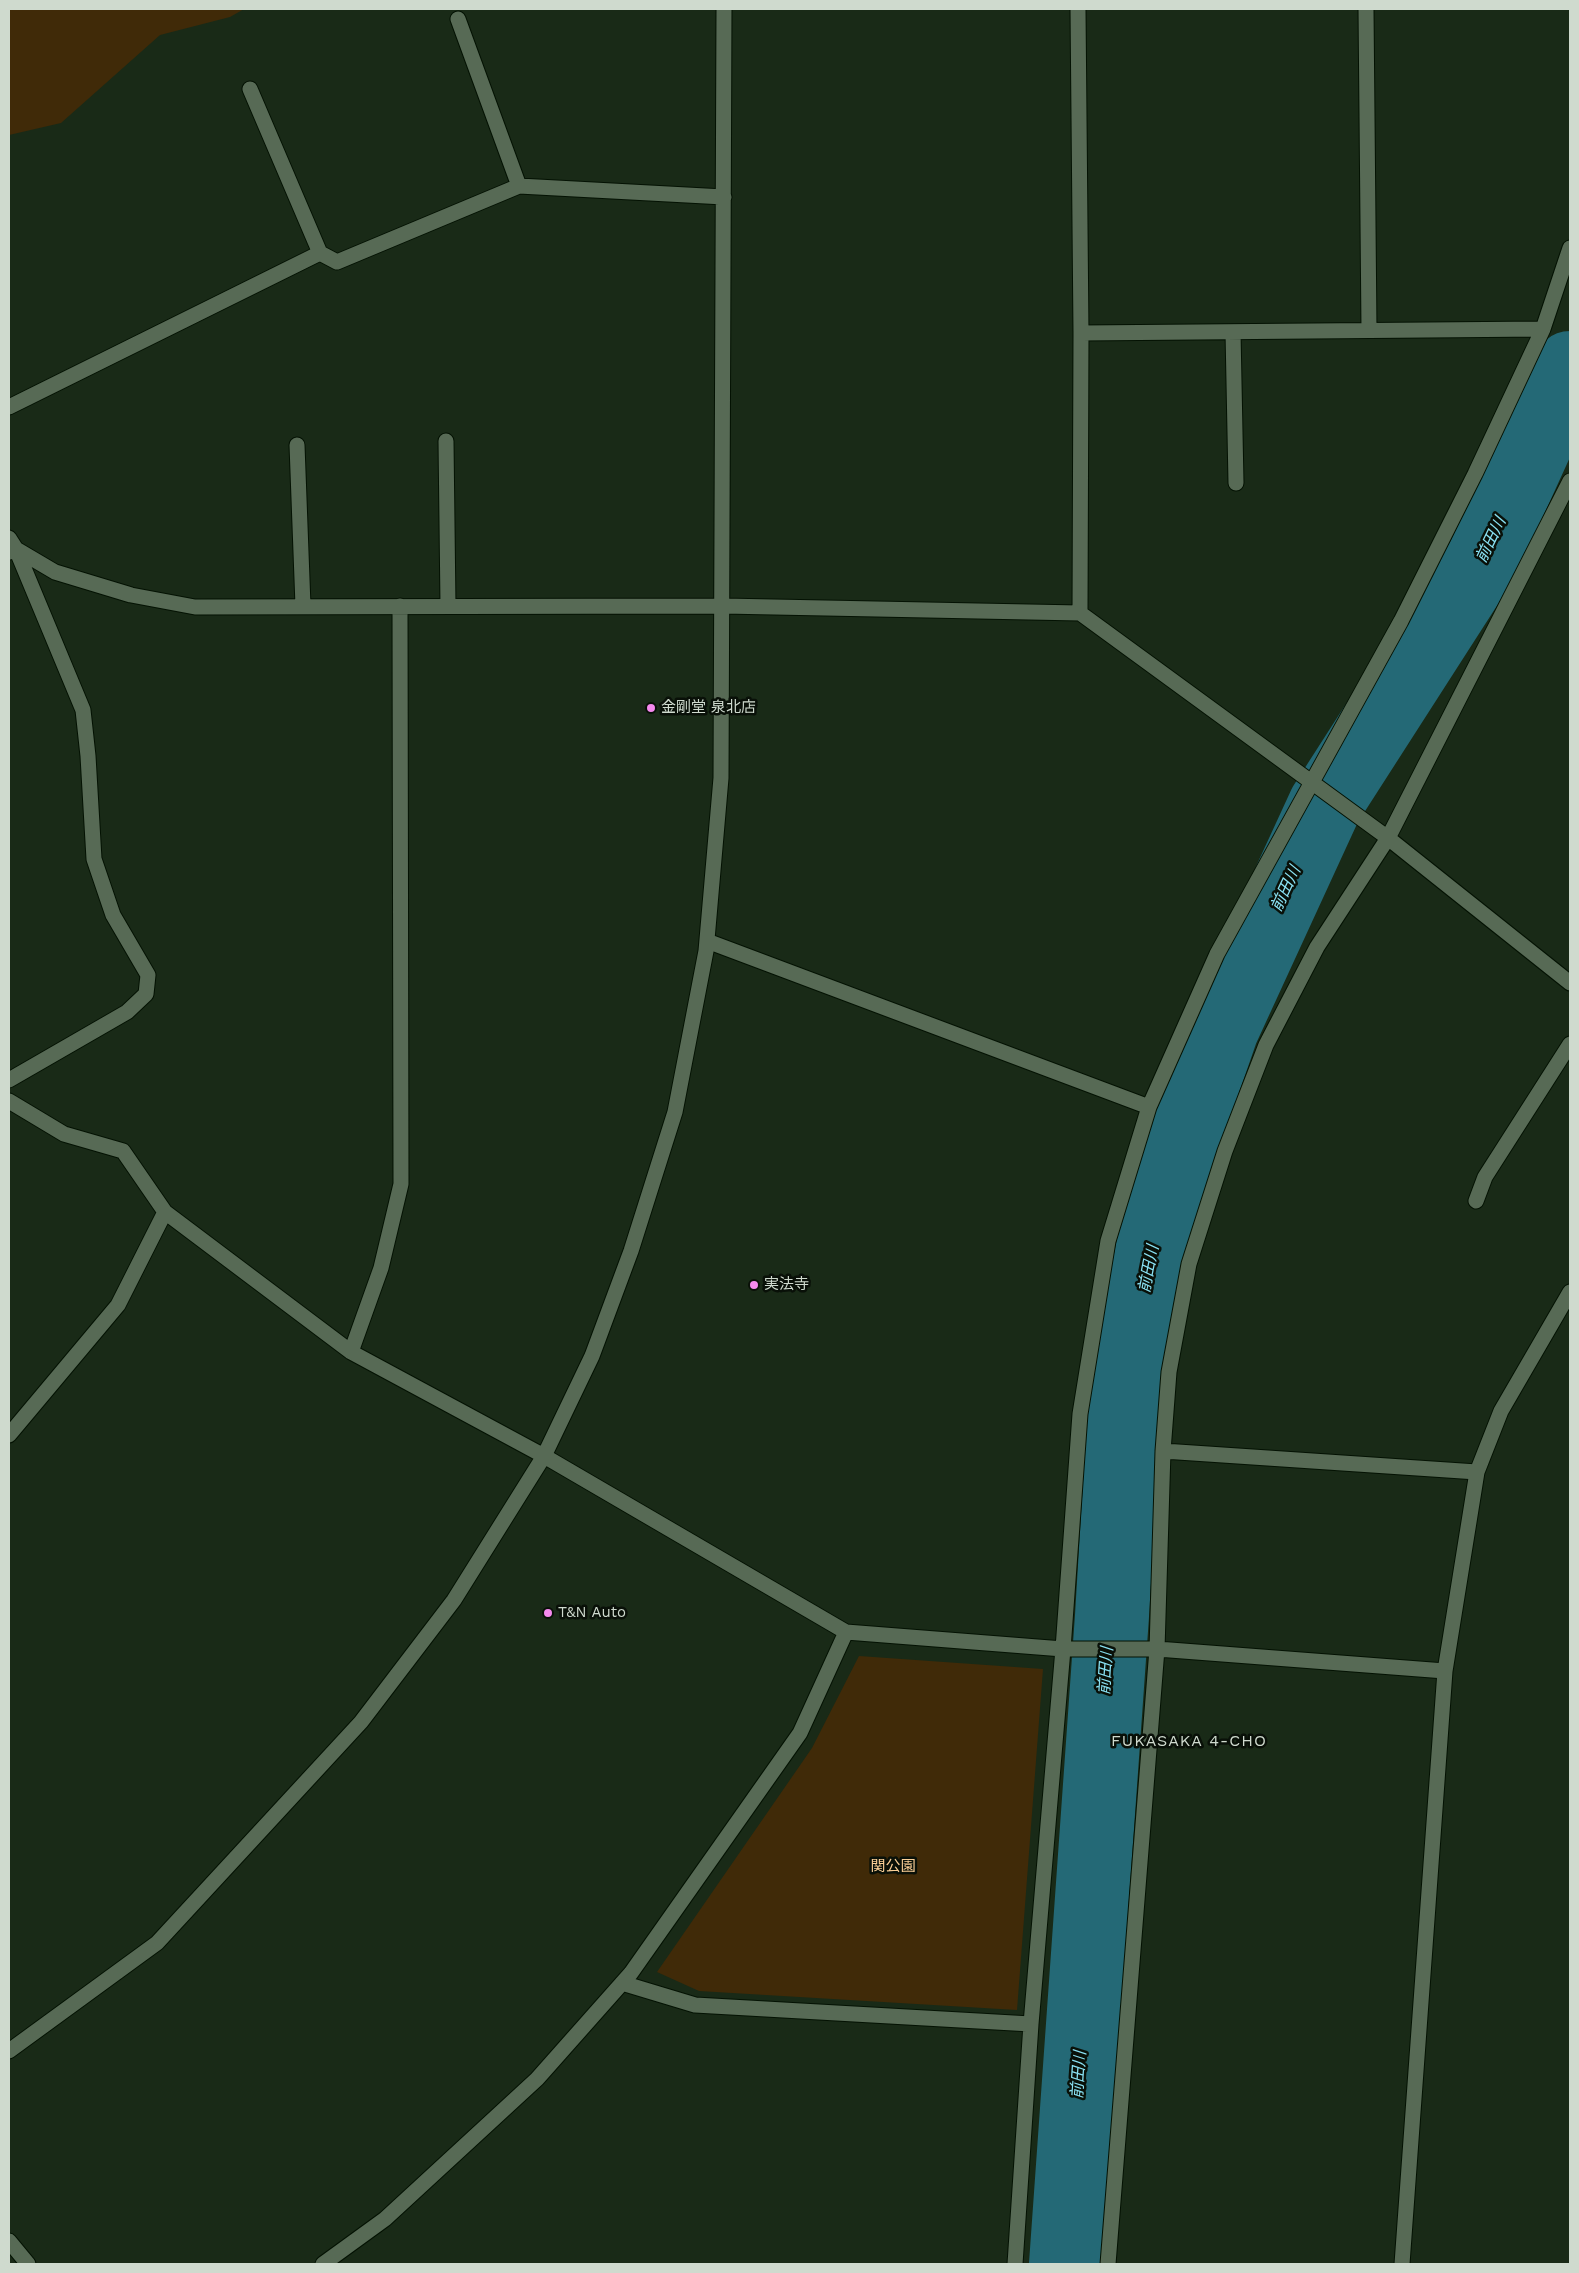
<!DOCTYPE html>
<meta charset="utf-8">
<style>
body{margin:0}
#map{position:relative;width:1579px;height:2273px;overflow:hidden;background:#192a17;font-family:"Work Sans",sans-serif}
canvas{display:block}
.frame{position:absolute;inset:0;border:10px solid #cfdace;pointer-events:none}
</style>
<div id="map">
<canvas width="1579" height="2273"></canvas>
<div class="frame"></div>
</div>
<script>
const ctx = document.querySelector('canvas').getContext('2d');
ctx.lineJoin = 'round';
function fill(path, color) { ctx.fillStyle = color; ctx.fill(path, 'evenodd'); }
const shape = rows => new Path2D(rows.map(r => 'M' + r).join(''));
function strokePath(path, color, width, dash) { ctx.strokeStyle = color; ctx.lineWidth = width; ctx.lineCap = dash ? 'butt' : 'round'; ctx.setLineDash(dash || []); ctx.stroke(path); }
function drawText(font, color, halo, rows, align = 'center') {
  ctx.font = font + ' "Work Sans","Noto Sans JP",sans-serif'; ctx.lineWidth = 5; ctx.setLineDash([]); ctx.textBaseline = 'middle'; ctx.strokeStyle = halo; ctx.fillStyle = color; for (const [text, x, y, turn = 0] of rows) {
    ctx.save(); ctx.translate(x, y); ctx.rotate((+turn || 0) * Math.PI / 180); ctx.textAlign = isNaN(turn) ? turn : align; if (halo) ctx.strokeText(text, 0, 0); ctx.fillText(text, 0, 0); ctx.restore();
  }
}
const green = shape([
 [9,9,244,9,230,17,160,35,61,123,9,135],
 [859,1656,1043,1669,1017,2010,699,1991,657,1972,812,1748]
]);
const river = shape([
 [1066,2264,1112,1616,1126,1383,1162,1202,1222,1029,1325,805,1483,559,1570,368]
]);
const minor = shape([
 [1078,9,1081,333,1080,613],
 [1366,9,1369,330],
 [458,19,519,186],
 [250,89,320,253],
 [1233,332,1236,483],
 [1081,333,1543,329],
 [9,407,320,253,337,262,519,186,724,197],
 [446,441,448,606],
 [297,445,303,606],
 [9,538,16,549,83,710,88,756,94,859,113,915,148,975,146,994,127,1012,9,1080],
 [9,552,16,549,55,572,131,595,195,607,723,606,1080,613,1388,838,1570,983],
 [707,941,1149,1107],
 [9,1101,64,1134,123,1151,165,1212],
 [1476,1201,1485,1177,1570,1044],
 [351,1352,381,1268,401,1184,400,606],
 [9,1435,118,1305,165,1212,351,1352,544,1456,846,1632,1063,1649,1157,1649,1445,1671],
 [1163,1451,1477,1472],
 [622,1983,695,2005,1031,2024],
 [9,2051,157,1943,361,1722,454,1600,544,1456,592,1356,631,1251,675,1112,706,951,721,778,724,9],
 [9,2241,28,2264],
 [323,2264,385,2219,537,2079,631,1973,800,1733,846,1632],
 [1015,2264,1031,2024,1063,1649,1080,1414,1108,1241,1149,1107,1217,954,1401,621,1475,474,1543,329,1570,248],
 [1108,2264,1157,1649,1163,1451,1169,1372,1189,1264,1225,1151,1266,1045,1317,947,1388,838,1570,481],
 [1402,2264,1445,1671,1477,1472,1501,1411,1570,1292]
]);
const markers = [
 [651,708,5,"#f589ee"],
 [754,1285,5,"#f589ee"],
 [548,1613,5,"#f589ee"]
];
const poiNames = [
 ["金剛堂 泉北店",661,708],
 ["実法寺",764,1285],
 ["T&N Auto",558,1613]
];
const parkNames = [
 ["関公園",893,1867]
];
const waterNames = [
 ["前田川",1491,540,-64],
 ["前田川",1286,889,-65],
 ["前田川",1149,1269,-79],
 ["前田川",1106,1671,-86],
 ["前田川",1079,2075,-86]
];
const neighbourhoodNames = [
 ["FUKASAKA 4-CHO",1189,1741]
];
fill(green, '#402a08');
strokePath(river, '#246976', 74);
strokePath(minor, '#041203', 17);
strokePath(minor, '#576a55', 15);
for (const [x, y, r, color] of markers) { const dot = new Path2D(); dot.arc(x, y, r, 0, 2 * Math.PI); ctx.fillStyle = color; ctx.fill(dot); strokePath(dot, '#091008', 2); }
drawText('15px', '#cfdace', '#091008', poiNames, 'left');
drawText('15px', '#fbcf96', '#091008', parkNames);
drawText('italic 16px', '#8be3f5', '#091008', waterNames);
ctx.letterSpacing = '1px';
drawText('16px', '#cfdace', '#091008', neighbourhoodNames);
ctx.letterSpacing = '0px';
</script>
